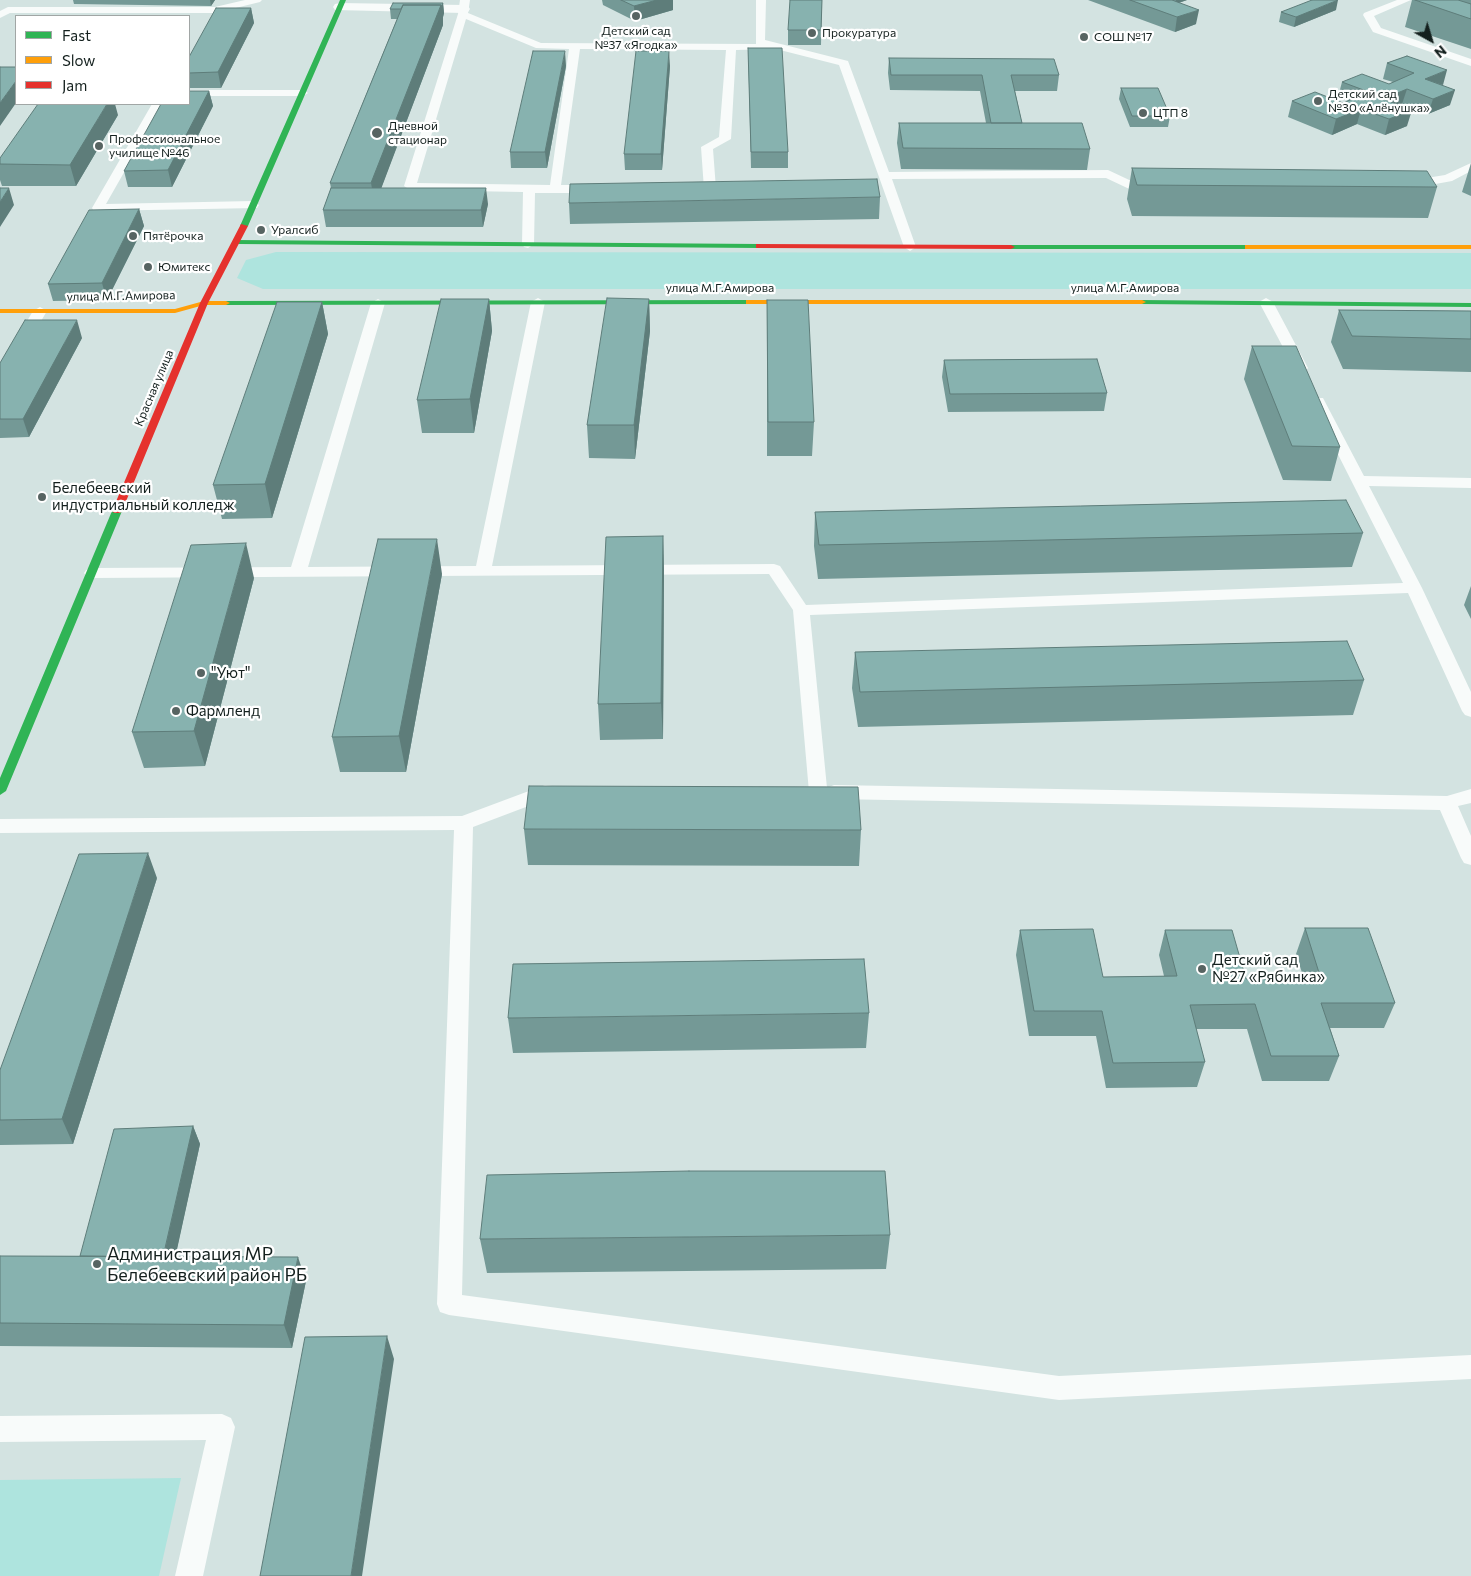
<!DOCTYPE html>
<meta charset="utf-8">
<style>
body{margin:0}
#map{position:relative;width:1471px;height:1576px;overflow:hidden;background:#d3e3e1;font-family:Commissioner,sans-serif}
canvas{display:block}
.legend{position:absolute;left:15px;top:15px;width:175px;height:90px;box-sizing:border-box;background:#fff;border:1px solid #a1a6a5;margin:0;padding:6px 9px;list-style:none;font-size:15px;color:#14201e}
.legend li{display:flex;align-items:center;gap:10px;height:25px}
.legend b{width:25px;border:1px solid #a1a6a5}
.north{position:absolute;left:1406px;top:15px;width:50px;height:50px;-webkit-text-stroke:4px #fff;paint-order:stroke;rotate:141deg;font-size:14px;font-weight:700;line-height:20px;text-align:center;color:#14201e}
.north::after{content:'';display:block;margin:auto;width:18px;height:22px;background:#14201e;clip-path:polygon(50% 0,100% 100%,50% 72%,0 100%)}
</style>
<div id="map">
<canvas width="1471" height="1576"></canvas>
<ul class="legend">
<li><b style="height:6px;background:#30b455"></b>Fast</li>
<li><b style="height:6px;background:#ff9f0a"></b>Slow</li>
<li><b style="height:6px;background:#e5322d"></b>Jam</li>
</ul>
<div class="north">N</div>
</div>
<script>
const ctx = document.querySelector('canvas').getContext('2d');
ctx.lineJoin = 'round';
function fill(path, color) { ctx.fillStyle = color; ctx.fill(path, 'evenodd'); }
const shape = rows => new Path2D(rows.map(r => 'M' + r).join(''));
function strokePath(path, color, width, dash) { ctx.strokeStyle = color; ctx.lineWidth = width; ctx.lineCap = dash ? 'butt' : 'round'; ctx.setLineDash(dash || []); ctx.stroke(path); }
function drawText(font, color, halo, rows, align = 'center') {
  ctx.font = font + ' Commissioner,sans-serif'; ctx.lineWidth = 4.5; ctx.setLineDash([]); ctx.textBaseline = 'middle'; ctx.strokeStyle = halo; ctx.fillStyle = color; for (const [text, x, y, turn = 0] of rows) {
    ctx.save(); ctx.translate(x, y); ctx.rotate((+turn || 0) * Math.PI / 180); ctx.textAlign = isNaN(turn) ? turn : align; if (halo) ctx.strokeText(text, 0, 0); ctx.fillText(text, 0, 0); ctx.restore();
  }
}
const green = shape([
 [276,252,1471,253,1471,289,263,289,237,278,246,260],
 [181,1478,159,1576,0,1576,0,1480]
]);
const lane = shape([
 [245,0,262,0,260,2,215,13,10,13,0,18,0,11,8,7,215,7,245,0],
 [460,0,470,0,468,13,541,43,756,44,756,0,766,0,765,40,848,61,889,172,1108,170,1142,186,1153,185,1159,189,1153,193,1140,194,1106,178,892,179,916,247,910,251,904,247,839,65,776,49,736,50,731,139,713,149,716,189,710,193,704,189,701,147,719,137,726,50,580,49,561,185,596,185,602,189,596,193,535,193,534,244,528,248,524,247,522,244,523,192,410,190,404,186,458,14,460,0],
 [466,19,536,48,569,49,550,185,417,183,466,19],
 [1397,0,1411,0,1374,16,1381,28,1471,59,1471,66,1373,32,1363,15,1364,13,1397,0],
 [189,90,303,90,308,93,303,96,189,96,189,90],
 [152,104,163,104,106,204,253,201,259,205,257,208,94,211,92,208,152,104],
 [1471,163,1471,171,1452,181,1408,189,1402,185,1408,181,1445,175,1471,163],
 [538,298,545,302,492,566,774,564,780,566,806,605,1403,583,1311,401,1313,398,1323,398,1364,476,1471,478,1471,488,1369,486,1422,588,1471,692,1471,717,1465,715,1462,711,1408,593,810,615,827,788,834,785,1447,796,1471,789,1471,803,1458,806,1471,836,1471,865,1464,863,1461,858,1440,810,834,799,826,794,818,799,811,797,809,792,793,610,769,574,92,578,86,576,84,573,86,570,92,568,291,567,371,303,378,299,385,303,308,567,476,566,531,302,538,298],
 [1266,298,1273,302,1308,368,1306,371,1296,371,1294,368,1259,302,1266,298],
 [40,307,47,311,7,378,5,381,0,382,0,366,33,311,40,307],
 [545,785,559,787,561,792,559,797,547,799,473,827,462,1295,1059,1376,1471,1355,1471,1379,1059,1400,449,1315,440,1312,437,1304,454,830,0,833,0,819,462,816,545,785],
 [222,1414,231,1418,235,1427,203,1576,175,1576,206,1440,0,1442,0,1416,222,1414]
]);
const street = shape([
 [340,3,463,5,468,6,470,9,468,12,463,13,335,10,333,7,335,4,340,3]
]);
const fast = shape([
 [340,0,346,0,248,226,241,228,240,226,340,0],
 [234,240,759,244,763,246,759,248,237,244,233,242,234,240],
 [1008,245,1248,245,1252,247,1248,249,1008,249,1008,245],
 [749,300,752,300,752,304,226,305,222,303,226,301,749,300],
 [1139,300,1471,303,1471,307,1142,304,1139,304,1139,300],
 [117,508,122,511,6,791,0,795,0,778,112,511,117,508]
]);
const slow = shape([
 [1245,245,1471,245,1471,249,1245,249,1245,245],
 [746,300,1142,300,1146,302,1142,304,746,304,746,300],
 [204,301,226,301,230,303,226,305,204,305,175,313,0,313,0,309,175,309,204,301]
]);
const jam = shape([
 [241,224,248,226,208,303,122,511,120,513,114,513,112,511,200,303,241,224],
 [756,244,1011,245,1015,247,1011,249,759,248,756,248,756,244]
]);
const wall = shape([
 [73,0,215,0,211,6,74,4],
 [602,0,673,0,673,10,635,21,603,5],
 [822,0,821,45,788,45,788,30],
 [1088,0,1187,0,1179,3,1196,24,1175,32],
 [1412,0,1471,0,1471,49,1405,27],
 [443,3,444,13,443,17,443,25,381,188,488,204,483,227,326,227,323,210,331,188,330,183,397,19,391,19,390,9],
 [251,8,254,23,221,88,189,88,189,57],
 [1336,10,1294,27,1279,22,1281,12],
 [748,48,788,152,788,168,751,168],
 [1407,56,1443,85,1450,105,1428,114,1402,104,1400,105,1407,126,1385,135,1357,124,1332,135,1288,117,1292,101,1343,103,1348,101,1338,97,1342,82,1389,84,1393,82,1383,79,1387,63],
 [889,58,1059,75,1057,91,1015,91,1022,123,1090,149,1087,170,901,169,897,143,899,123,986,123,980,91,890,90,888,73],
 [566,66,547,168,511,168,510,152],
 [670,66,662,170,625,170,624,154],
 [1121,88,1170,116,1168,127,1130,127,1119,99],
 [209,91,213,106,172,187,128,187,124,171],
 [118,115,76,186,2,186,0,180,0,158],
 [1471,163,1471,196,1462,192],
 [1132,168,1437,187,1428,218,1132,216,1127,199],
 [880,197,879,219,570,224,569,203],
 [139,209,144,226,107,300,53,301,48,284],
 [489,299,492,331,474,433,422,433,417,400],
 [649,299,650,331,635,459,589,458,587,425],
 [767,300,814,422,812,456,767,456],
 [322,302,328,334,272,518,222,519,213,485],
 [1339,310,1471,311,1471,372,1343,369,1331,342],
 [82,338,29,437,0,438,0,363],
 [1252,346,1340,447,1331,481,1283,480,1244,379],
 [944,360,1107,393,1104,411,948,412,942,377],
 [815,512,1363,533,1352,567,818,579,814,546],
 [663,536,664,571,663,739,600,740,598,704],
 [442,574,406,772,340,772,332,737],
 [254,578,205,766,144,768,132,732],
 [1471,586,1471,619,1464,605],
 [855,652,1364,680,1353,715,858,727,852,688],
 [524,829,861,830,859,866,528,865],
 [157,878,73,1144,0,1145,0,1070],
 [1305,928,1395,1003,1384,1028,1330,1028,1339,1056,1329,1081,1262,1081,1247,1029,1196,1029,1205,1062,1197,1087,1106,1088,1096,1036,1029,1036,1016,955,1020,930,1103,977,1164,976,1159,955,1165,930,1246,979,1304,979,1296,954],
 [869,1013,866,1048,513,1053,508,1018],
 [193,1126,200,1144,175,1257,306,1281,292,1348,0,1346,0,1256,80,1256],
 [890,1235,886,1269,487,1273,480,1239]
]);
const shadedWall = shape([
 [210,0,215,0,211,6],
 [657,0,673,0,673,10,635,21,634,6],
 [1176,0,1187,0,1175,4],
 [1338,0,1336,10,1294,27,1296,17],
 [443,3,444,13,443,17,443,25,375,205,371,183,441,5],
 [251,8,254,23,221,88,218,72],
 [1199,10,1196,24,1175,32,1177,17],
 [565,51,566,66,547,168,545,152],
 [669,51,670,66,662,170,661,154],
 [1447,70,1443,85,1425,79],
 [16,81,16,103,0,126,0,103],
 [1407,89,1402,104,1379,114,1383,99],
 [1455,90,1450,105,1428,114,1433,99],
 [209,91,213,106,172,187,168,170],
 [107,104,115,104,118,115,76,186,70,165],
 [1361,109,1357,124,1332,135,1336,119],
 [1412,110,1407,126,1385,135,1389,119],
 [9,188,14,205,0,227,0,202],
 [486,188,488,204,483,227,481,210],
 [139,209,144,226,107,300,102,283],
 [489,299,492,331,474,433,470,399],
 [649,299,650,331,635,459,634,425],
 [322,302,328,334,272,518,265,484],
 [77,320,82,338,29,437,23,419],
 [663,536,664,571,663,739,661,703],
 [437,539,442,574,406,772,399,736],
 [246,543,254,578,205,766,194,731],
 [148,853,157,878,73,1144,62,1119],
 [193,1126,200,1144,171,1277,163,1259],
 [298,1257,306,1281,292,1348,284,1325],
 [387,1336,394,1359,362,1576,351,1576]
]);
const building = shape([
 [621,0,657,0,634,6,621,0],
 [790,0,822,0,821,30,788,30,790,0],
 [1130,0,1172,0,1199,10,1177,17,1130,0],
 [1312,0,1338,0,1296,17,1281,12,1312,0],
 [1415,0,1458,0,1471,4,1471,19,1415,0],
 [393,3,443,3,441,7,441,5,403,5,401,9,390,9,393,3],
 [403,5,441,5,371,183,330,183,403,5],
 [216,8,251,8,218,72,189,73,189,57,216,8],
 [748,48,782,48,788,152,751,152,748,48],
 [533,51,565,51,545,152,510,152,533,51],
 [636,51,669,51,661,154,624,154,636,51],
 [1407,56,1447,70,1425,79,1455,90,1433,99,1407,89,1383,99,1412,110,1389,119,1361,109,1336,119,1292,101,1315,92,1343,103,1369,92,1342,82,1362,74,1389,84,1414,73,1387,63,1407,56],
 [889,58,1054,59,1059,75,1011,75,1022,123,991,123,982,75,891,75,889,58],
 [0,67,16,67,16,81,0,103,0,67],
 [1121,88,1158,88,1170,116,1132,116,1121,88],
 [189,91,209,91,168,170,124,171,161,104,189,104,189,91],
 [38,104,107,104,70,165,0,164,0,158,38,104],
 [899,123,1082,123,1090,149,903,148,899,123],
 [1132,168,1427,171,1437,187,1137,185,1132,168],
 [877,179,880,197,569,203,570,184,877,179],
 [0,188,9,188,0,202,0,188],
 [331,188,486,188,481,210,323,210,331,188],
 [139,209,102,283,48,284,89,210,139,209],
 [607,298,649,299,634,425,587,425,607,298],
 [441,299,489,299,470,399,417,400,441,299],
 [767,300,808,300,814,422,768,422,767,300],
 [277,302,322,302,265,484,213,485,277,302],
 [1339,310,1471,311,1471,339,1352,336,1339,310],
 [25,320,77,320,23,419,0,419,0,363,25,320],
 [1252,346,1296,346,1340,447,1292,446,1252,346],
 [1097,359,1107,393,950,394,944,360,1097,359],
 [1346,500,1363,533,819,545,815,512,1346,500],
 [663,536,661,703,598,704,606,537,663,536],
 [378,539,437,539,399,736,332,737,378,539],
 [246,543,194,731,132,732,191,545,246,543],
 [1347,641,1364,680,860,692,855,652,1347,641],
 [529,786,858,787,861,830,524,829,529,786],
 [148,853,62,1119,0,1120,0,1070,79,854,148,853],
 [1305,928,1368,928,1395,1003,1321,1003,1339,1056,1271,1056,1255,1004,1190,1005,1205,1062,1113,1063,1102,1011,1034,1011,1020,930,1093,929,1103,977,1177,976,1165,930,1232,930,1246,979,1321,979,1305,928],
 [864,959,869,1013,508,1018,513,964,864,959],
 [193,1126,163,1257,80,1256,114,1129,193,1126],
 [689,1171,885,1171,890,1235,480,1239,487,1175,689,1171],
 [0,1256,298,1257,284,1325,0,1323,0,1256],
 [387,1336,351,1576,260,1576,305,1337,387,1336]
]);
const markers = [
 [636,16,5,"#576462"],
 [812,33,5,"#576462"],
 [1084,37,5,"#576462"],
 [1318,101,5,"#576462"],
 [1143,113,5,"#576462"],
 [377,133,6,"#576462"],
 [99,146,5,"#576462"],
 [261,230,5,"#576462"],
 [133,236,5,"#576462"],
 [148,267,5,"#576462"],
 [42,497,5,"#576462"],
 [201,673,5,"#576462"],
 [176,711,5,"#576462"],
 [1202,969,5,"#576462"],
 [97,1264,5,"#576462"]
];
const farPoinames = [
 ["Детский сад",636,31,"center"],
 ["№37 «Ягодка»",636,45,"center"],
 ["Прокуратура",822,33],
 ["СОШ №17",1094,37],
 ["Детский сад",1328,94],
 ["№30 «Алёнушка»",1328,108],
 ["ЦТП 8",1153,113],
 ["Дневной",388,126],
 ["стационар",388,140],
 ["Профессиональное",109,139],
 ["училище №46",109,153],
 ["Уралсиб",271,230],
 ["Пятёрочка",143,236],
 ["Юмитекс",158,267]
];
const farStreetnames = [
 ["улица М.Г.Амирова",720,288],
 ["улица М.Г.Амирова",1125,288],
 ["улица М.Г.Амирова",121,296,-1],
 ["Красная улица",154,388,-67]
];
const poiNames = [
 ["Белебеевский",52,488],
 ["индустриальный колледж",52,505],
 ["\"Уют\"",211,673],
 ["Фармленд",186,711],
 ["Детский сад",1212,960],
 ["№27 «Рябинка»",1212,977]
];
const nearPoinames = [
 ["Администрация МР",107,1254],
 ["Белебеевский район РБ",107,1275]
];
fill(green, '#aee4de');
fill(lane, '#f8fbfa');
fill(street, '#f8fbfa');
fill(fast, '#30b455');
fill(slow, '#ff9f0a');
fill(jam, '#e5322d');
fill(wall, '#749996');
fill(shadedWall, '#5e7d7a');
fill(building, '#87b2af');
strokePath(building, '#5e7d7a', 1);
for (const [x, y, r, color] of markers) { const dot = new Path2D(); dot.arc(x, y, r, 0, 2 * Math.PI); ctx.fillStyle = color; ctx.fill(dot); strokePath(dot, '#fff', 2); }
drawText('12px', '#14201e', '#fff', farPoinames, 'left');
drawText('12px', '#14201e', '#fff', farStreetnames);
drawText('15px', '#14201e', '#fff', poiNames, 'left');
drawText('18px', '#14201e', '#fff', nearPoinames, 'left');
</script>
